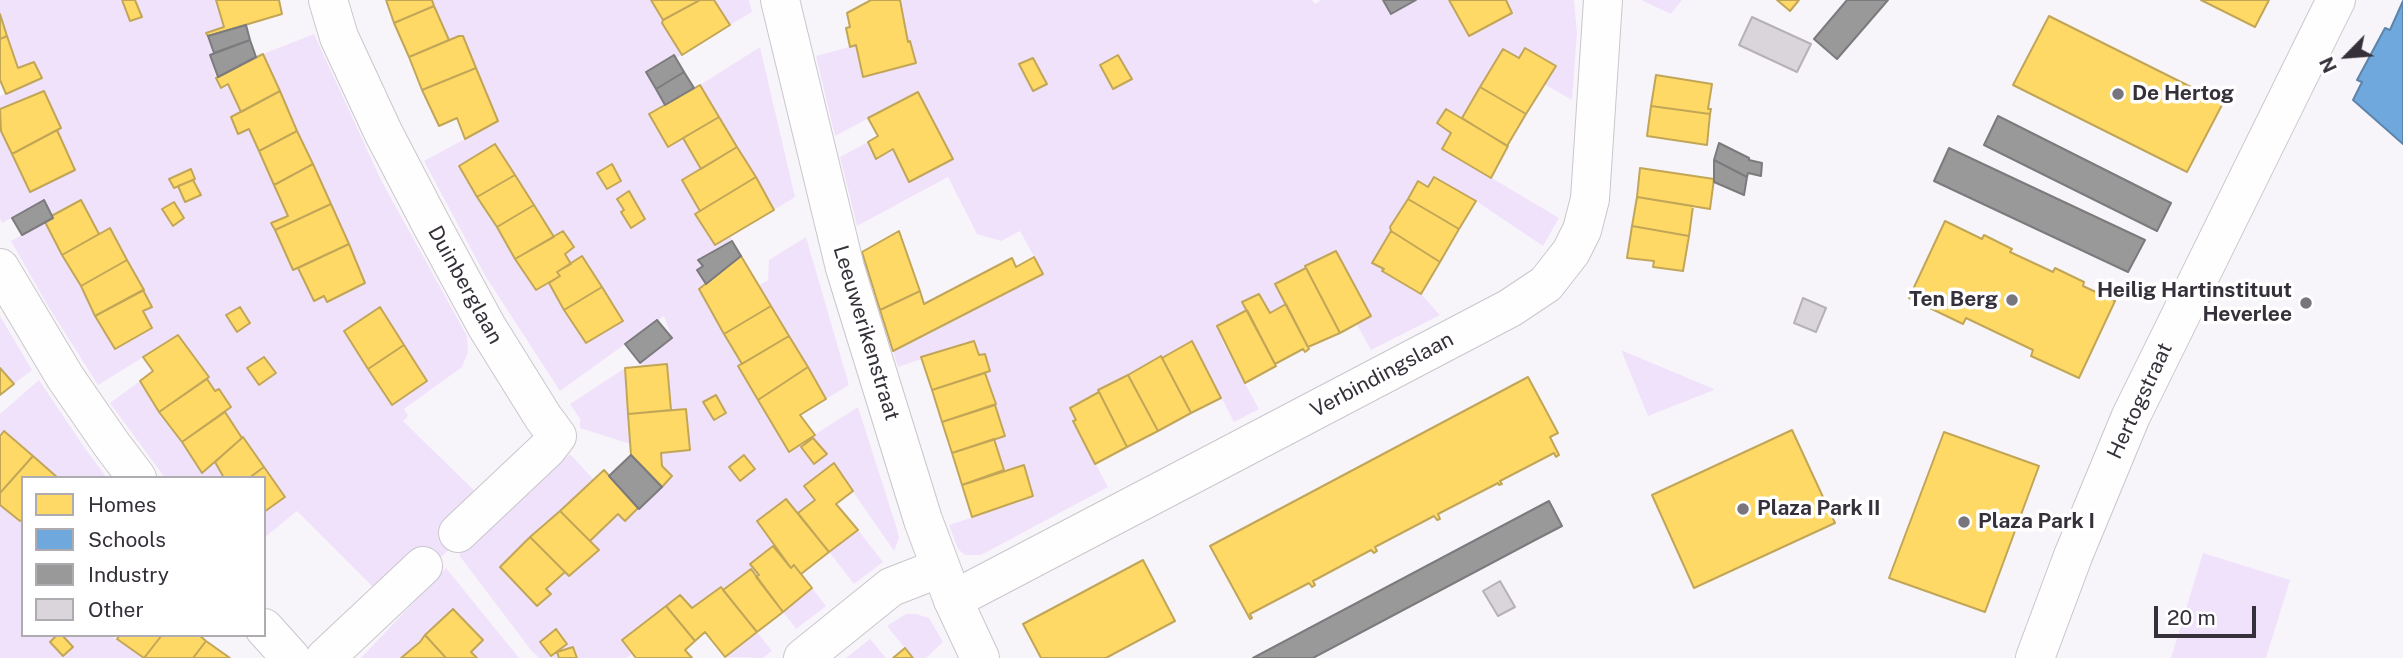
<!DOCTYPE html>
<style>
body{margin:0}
#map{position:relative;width:2403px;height:658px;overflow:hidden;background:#f8f5fa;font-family:"Public Sans",sans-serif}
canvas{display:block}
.legend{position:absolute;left:21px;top:476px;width:245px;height:161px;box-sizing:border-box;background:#fff;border:2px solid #aeacb0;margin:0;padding:9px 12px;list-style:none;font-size:21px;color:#353039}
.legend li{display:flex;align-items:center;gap:14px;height:35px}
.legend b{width:35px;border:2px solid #aeacb0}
.north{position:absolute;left:2312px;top:21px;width:70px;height:70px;-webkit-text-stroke:5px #fff;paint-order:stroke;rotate:245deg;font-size:19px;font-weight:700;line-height:28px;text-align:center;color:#353039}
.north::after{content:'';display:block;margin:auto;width:24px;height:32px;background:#353039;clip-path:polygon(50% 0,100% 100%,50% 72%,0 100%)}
.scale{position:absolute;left:2154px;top:606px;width:102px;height:32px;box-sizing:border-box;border:4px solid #353039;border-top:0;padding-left:9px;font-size:21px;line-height:24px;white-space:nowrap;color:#353039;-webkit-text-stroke:5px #fff;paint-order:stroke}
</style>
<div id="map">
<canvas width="2403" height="658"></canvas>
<ul class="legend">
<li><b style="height:19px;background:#ffd966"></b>Homes</li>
<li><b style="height:19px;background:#6fa8dc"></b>Schools</li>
<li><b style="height:19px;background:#999"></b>Industry</li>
<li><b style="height:19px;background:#d9d5db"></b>Other</li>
</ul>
<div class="north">N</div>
<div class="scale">20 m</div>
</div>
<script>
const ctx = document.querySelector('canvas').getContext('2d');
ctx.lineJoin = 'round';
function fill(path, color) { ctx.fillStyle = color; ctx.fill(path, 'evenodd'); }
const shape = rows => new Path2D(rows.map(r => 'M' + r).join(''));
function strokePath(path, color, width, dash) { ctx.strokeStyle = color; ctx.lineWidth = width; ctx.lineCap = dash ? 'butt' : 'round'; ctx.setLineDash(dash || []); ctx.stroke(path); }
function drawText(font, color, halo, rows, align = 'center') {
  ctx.font = font + ' "Public Sans",sans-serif'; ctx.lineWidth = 7; ctx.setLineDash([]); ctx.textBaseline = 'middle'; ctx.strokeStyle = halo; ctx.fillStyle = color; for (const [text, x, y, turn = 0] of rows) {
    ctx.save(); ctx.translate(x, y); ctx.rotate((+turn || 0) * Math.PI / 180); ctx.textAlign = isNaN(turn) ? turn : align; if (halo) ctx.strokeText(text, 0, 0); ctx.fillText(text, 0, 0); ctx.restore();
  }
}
const green = shape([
 [0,0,122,0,130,21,141,17,135,0,216,0,224,27,207,33,214,53,210,55,216,78,221,88,228,84,241,112,231,118,238,133,249,129,288,216,272,224,293,269,298,268,314,300,324,296,327,301,365,283,263,54,314,34,381,180,467,336,468,352,462,367,404,409,408,416,403,421,484,500,456,543,434,564,382,596,297,511,264,538,264,512,285,497,225,412,231,407,219,390,215,391,207,379,209,377,178,336,98,385,48,306,11,241,45,222,115,349,152,329,143,311,151,306,110,228,99,234,81,200,52,216,43,201,2,223,0,218,0,125,30,192,75,170,57,130,61,128,33,95,0,109,0,96,41,78,34,62,18,68,0,14],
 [191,169,195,178,193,180,200,195,178,186,174,188,169,178],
 [380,307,427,380,427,381,368,369,344,331],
 [432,0,651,0,682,55,676,58,674,56,665,105,649,114,668,147,683,138,701,169,682,180,700,211,696,214,715,245,727,238,731,237,732,241,699,260,703,266,706,284,699,290,742,364,738,367,789,451,858,407,897,529,899,538,894,551,833,463,804,486,815,500,798,513,786,499,757,521,773,544,751,564,759,575,756,577,750,569,723,590,720,587,692,608,680,595,622,640,632,654,627,658,539,658,530,649,459,555,570,454,594,480,548,522,546,521,500,567,537,606,551,594,546,589,565,572,569,576,599,550,590,541,618,514,625,520,672,477,662,466,661,453,690,450,686,409,671,410,667,364,643,366,640,363,672,338,664,316,560,391,486,277,424,161,498,121,463,36,449,40],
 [495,144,554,237,564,231,574,247,565,254,571,264,582,256,623,320,587,343,577,331,549,283,536,290,527,278,459,166],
 [629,192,644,219,631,228,621,212,624,210,618,199],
 [714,0,749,0,752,12,730,25],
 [900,0,1312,0,1315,4,1321,0,1383,0,1391,14,1416,0,1449,0,1469,36,1512,13,1505,0,1574,0,1577,33,1572,100,1544,84,1555,66,1526,48,1519,58,1503,49,1462,118,1446,109,1437,123,1451,133,1443,149,1559,218,1543,246,1476,201,1434,177,1428,187,1418,182,1390,226,1391,231,1372,263,1384,269,1383,272,1421,294,1440,315,1371,350,1356,323,1370,315,1337,252,1305,266,1306,268,1275,284,1286,304,1270,313,1258,294,1243,302,1247,310,1217,326,1223,343,1259,409,1234,422,1192,341,1162,358,1161,356,1098,390,1099,392,1070,408,1076,420,1073,422,1108,487,981,555,965,555,958,549,949,525,1023,501,1023,499,1033,496,1024,466,1004,470,994,439,1005,435,985,373,990,371,985,354,979,355,974,341,898,367,893,351,1043,273,1020,231,1001,241,977,234,948,177,857,226,840,157,868,142,876,158,893,149,910,182,953,158,918,92,835,136,816,56,856,45,863,76,915,63,910,42,908,42],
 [1641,0,1682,0,1671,14],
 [760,47,795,197,774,210,700,85],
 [806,237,849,385,826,399,758,286,768,280,769,260],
 [0,316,32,370,14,384,0,368],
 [1621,350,1714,389,1714,390,1648,416],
 [625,368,625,384,630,444,580,428,580,419,570,404],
 [39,380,84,447,107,478,58,478,5,431,0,436,0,414],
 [140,381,202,473,215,462,224,478,165,478,110,403],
 [0,505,20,521,23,519,23,635,110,635,143,658,0,658],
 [858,530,883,562,854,584,829,552],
 [2203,553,2290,580,2266,658,2171,658],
 [446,568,519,658,477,658,471,652,483,640,453,609,401,658,361,658],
 [812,588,826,606,796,629,783,612],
 [906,614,916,614,929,618,943,642,926,658,913,658,887,626],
 [757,632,772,651,763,658,725,657],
 [870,639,886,658,846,658]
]);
const homes = shape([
 [122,0,135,0,142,17,130,21,122,0],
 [216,0,279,0,282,14,208,36,206,33,224,27,216,0],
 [386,0,432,0,434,6,394,23,386,0],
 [651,0,700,0,663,20,651,0],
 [700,0,714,0,730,25,682,55,662,23,663,20,700,0],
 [871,0,900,0,908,42,910,41,916,63,863,77,856,45,850,47,846,28,850,27,847,13,871,0],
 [1449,0,1506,0,1512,13,1469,36,1449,0],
 [1777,0,1799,0,1790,11,1777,0],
 [2201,0,2269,0,2255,27,2201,0],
 [434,6,449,40,409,57,394,23,434,6],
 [0,14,7,36,0,39,0,14],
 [2049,16,2223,103,2187,172,2013,85,2049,16],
 [7,36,18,68,34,62,42,78,6,94,0,80,0,39,7,36],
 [459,36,463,36,476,68,422,90,409,57,459,36],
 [1525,48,1556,66,1526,114,1480,87,1503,49,1519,58,1525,48],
 [263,54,280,91,241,112,228,84,221,88,216,78,263,54],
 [1118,55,1132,79,1113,89,1100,65,1118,55],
 [1033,58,1047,84,1033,91,1019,64,1033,58],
 [476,68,498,121,465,139,457,118,439,126,422,90,476,68],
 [1656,75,1712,84,1708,109,1711,109,1710,114,1651,106,1656,75],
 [700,85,719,117,668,147,649,114,700,85],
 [1480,87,1526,114,1507,146,1462,118,1480,87],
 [44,91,61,128,12,154,1,131,0,109,44,91],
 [280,91,297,131,259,151,249,129,238,134,231,117,280,91],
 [918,92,953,159,909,182,893,149,876,159,868,142,878,136,868,118,918,92],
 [1651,106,1710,114,1707,145,1647,136,1651,106],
 [1446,109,1508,146,1491,178,1442,149,1451,133,1437,123,1446,109],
 [719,117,737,147,701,169,683,138,719,117],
 [57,130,75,170,30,192,12,154,57,130],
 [297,131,313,164,274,185,259,151,297,131],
 [495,144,515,175,477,197,459,166,495,144],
 [737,147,756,177,700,211,682,180,737,147],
 [313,164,331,204,275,230,271,223,288,216,274,185,313,164],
 [612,164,621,181,607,189,597,173,612,164],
 [1640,168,1714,179,1710,209,1637,197,1640,168],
 [191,169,195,179,174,188,169,179,191,169],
 [515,175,534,205,497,227,477,197,515,175],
 [756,177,774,210,715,245,695,214,756,177],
 [1434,177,1476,201,1459,229,1408,199,1418,181,1428,187,1434,177],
 [193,180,201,195,185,202,178,186,193,180],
 [629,191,645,219,631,228,621,212,624,210,617,199,629,191],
 [1637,197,1693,206,1689,236,1632,226,1637,197],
 [1408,199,1459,229,1440,262,1391,231,1390,227,1408,199],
 [81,200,99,234,62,255,44,220,81,200],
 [174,202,184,218,173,226,162,209,174,202],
 [331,204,349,244,293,270,275,230,331,204],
 [534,205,554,237,515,259,497,227,534,205],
 [1945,221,1982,239,1984,235,2012,249,2010,252,2053,272,2055,268,2084,282,2083,286,2115,301,2079,378,2031,356,2033,350,1966,318,1963,324,1909,298,1945,221],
 [1632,226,1689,236,1683,271,1653,267,1654,261,1627,258,1632,226],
 [110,228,127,260,81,286,62,255,110,228],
 [563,231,574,247,565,254,571,264,557,272,560,276,536,290,515,259,563,231],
 [899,231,920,291,880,310,862,252,899,231],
 [1391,231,1440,262,1421,294,1382,271,1384,269,1372,263,1391,231],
 [349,244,365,283,327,302,324,296,314,301,298,268,349,244],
 [1336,251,1371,316,1340,333,1305,266,1336,251],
 [582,256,602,287,564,310,549,283,560,276,557,272,582,256],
 [741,256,771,306,724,334,699,289,741,256],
 [1034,257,1043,274,893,351,880,310,920,291,924,304,1012,258,1016,267,1034,257],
 [127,260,144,290,95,316,81,286,127,260],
 [1306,268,1340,333,1308,347,1275,284,1306,268],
 [602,287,623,321,586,343,564,310,602,287],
 [143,290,152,307,143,311,152,328,115,349,95,316,143,290],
 [1259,294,1270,313,1286,304,1309,349,1305,352,1303,349,1275,364,1242,302,1259,294],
 [771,306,789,336,742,364,724,334,771,306],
 [240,307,250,323,237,332,226,315,240,307],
 [380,307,404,345,368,369,344,331,380,307],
 [1247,310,1276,366,1245,383,1217,326,1247,310],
 [178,335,209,377,159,412,140,381,153,371,143,357,178,335],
 [789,336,808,367,758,400,738,366,789,336],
 [974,341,979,355,985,354,990,371,932,390,921,357,974,341],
 [1192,341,1221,398,1191,413,1162,358,1192,341],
 [404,345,427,381,392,405,368,369,404,345],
 [1161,356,1191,413,1158,431,1128,375,1161,356],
 [264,357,276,373,259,385,247,368,264,357],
 [667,364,671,410,628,414,625,368,667,364],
 [808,367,826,399,800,415,815,435,789,452,758,400,808,367],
 [0,368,14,384,0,395,0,368],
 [985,373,996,404,942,422,932,390,985,373],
 [1128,375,1158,431,1127,447,1098,390,1128,375],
 [1528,377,1558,433,1550,437,1559,455,1556,457,1554,453,1500,481,1502,484,1499,485,1498,483,1438,514,1440,519,1437,520,1434,516,1375,547,1377,551,1374,553,1371,550,1313,581,1315,585,1312,587,1309,583,1250,614,1252,618,1250,619,1210,546,1528,377],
 [207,379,215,391,219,389,231,407,182,442,159,412,207,379],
 [1099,392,1127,447,1095,464,1073,421,1076,420,1070,408,1099,392],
 [716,395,726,413,714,420,703,402,716,395],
 [995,405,1005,436,952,453,942,422,995,405],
 [686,409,690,450,661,453,662,466,672,476,662,487,631,455,628,414,686,409],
 [225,412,242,438,202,473,182,442,225,412],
 [1792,430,1835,523,1694,588,1652,495,1792,430],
 [4,431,33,456,0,493,0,436,4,431],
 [1944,432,2039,466,1985,612,1889,578,1944,432],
 [243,437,264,467,249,478,224,478,215,462,243,437],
 [813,438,827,454,814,464,801,447,813,438],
 [994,439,1004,470,962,485,952,453,994,439],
 [744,455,755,469,740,481,729,467,744,455],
 [33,456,58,478,23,478,23,519,20,521,0,505,0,493,33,456],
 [834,463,853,491,836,504,858,530,829,552,798,513,815,500,804,486,834,463],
 [1024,465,1033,496,972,517,962,485,1024,465],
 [264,467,285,497,264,512,264,478,249,478,264,467],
 [604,470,638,508,625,521,618,514,590,541,560,511,604,470],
 [786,499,829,552,801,574,794,565,791,568,757,521,786,499],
 [560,511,599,550,569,576,530,537,560,511],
 [530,537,565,572,546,589,551,594,537,606,500,567,530,537],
 [773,546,791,568,794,565,812,588,783,612,756,577,759,575,750,564,773,546],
 [1143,560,1175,621,1106,658,1041,658,1023,624,1143,560],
 [751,569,783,612,757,632,723,590,751,569],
 [721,587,757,632,725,657,705,632,695,641,666,606,680,595,692,608,721,587],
 [666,606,695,641,685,650,692,658,636,658,622,640,666,606],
 [453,609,483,640,471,652,477,658,446,658,425,635,453,609],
 [556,629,567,644,551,656,540,642,556,629],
 [57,635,62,635,73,647,63,656,50,642,57,635],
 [120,635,162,635,144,658,117,639,120,635],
 [162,635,199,635,206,641,193,658,144,658,162,635],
 [425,635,446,658,401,658,420,642,425,635],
 [206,641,230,658,193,658,206,641],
 [573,647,577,658,559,658,557,652,573,647],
 [905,648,913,658,893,658,905,648]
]);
const schools = shape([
 [2403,1,2403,144,2353,100,2362,82,2357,80,2385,28,2390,30,2403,1]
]);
const industry = shape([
 [1383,0,1416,0,1391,14,1383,0],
 [1847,0,1888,0,1837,59,1814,39,1847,0],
 [246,25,250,40,214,53,208,36,246,25],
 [250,40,256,57,218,77,210,55,250,40],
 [674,55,684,72,656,89,646,72,674,55],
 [684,72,694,88,665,105,656,89,684,72],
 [1998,116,2171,203,2157,231,1984,145,1998,116],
 [1719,143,1749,158,1749,160,1762,163,1761,176,1748,173,1747,177,1714,160,1719,143],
 [1949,148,2145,240,2128,272,1934,181,1949,148],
 [1714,160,1747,177,1744,195,1714,182,1714,160],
 [44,200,53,218,22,235,12,218,44,200],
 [732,241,741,256,706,284,697,270,703,266,698,260,732,241],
 [657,320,672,338,640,363,625,344,657,320],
 [631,455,662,487,639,509,609,476,631,455],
 [1549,501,1562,526,1537,539,1313,658,1253,658,1549,501]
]);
const building = shape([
 [1752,17,1811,44,1797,72,1739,45,1752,17],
 [1803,298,1826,308,1816,332,1794,323,1803,298],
 [1500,581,1515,607,1498,616,1483,591,1500,581]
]);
const minor = shape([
 [328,0,339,37,383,132,431,224,487,327,543,417,557,436,547,449,458,533],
 [0,268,65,377,112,445,137,478],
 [953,600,1510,308,1546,284,1571,252,1582,230,1590,199,1603,0],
 [264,628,291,658],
 [325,658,423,566],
 [803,658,891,587,940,568]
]);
const tertiary = shape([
 [780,0,845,268,923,520,953,600,980,658],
 [2035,658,2073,556,2131,416,2336,0]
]);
const markers = [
 [2118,94,7,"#79757d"],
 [2012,300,7,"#79757d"],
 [2306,303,7,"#79757d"],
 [1743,509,7,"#79757d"],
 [1964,522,7,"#79757d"]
];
const poiNames = [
 ["De Hertog",2132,94],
 ["Heilig Hartinstituut",2292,291,"right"],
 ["Heverlee",2292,315,"right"],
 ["Ten Berg",1998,300,"right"],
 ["Plaza Park II",1757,509],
 ["Plaza Park I",1978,522]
];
const streetNames = [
 ["Duinberglaan",465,285,61],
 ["Leeuwerikenstraat",866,333,73],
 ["Verbindingslaan",1382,375,-28],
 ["Hertogstraat",2140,401,-65]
];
fill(green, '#f1e2fc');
fill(homes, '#ffd966');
strokePath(homes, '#c2a658', 2);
fill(schools, '#6fa8dc');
strokePath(schools, '#5e84ab', 2);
fill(industry, '#999');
strokePath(industry, '#7b7a7c', 2);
fill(building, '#d9d5db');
strokePath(building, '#b5b1b7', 2);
strokePath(minor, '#cac6cc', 40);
strokePath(tertiary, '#cac6cc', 40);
strokePath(minor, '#fefefe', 38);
strokePath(tertiary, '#fefefe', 38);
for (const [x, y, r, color] of markers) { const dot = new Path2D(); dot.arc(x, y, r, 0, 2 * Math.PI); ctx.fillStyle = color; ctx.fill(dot); strokePath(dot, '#fff', 2.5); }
drawText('bold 21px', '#353039', '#fff', poiNames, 'left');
drawText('21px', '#353039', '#fff', streetNames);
</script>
